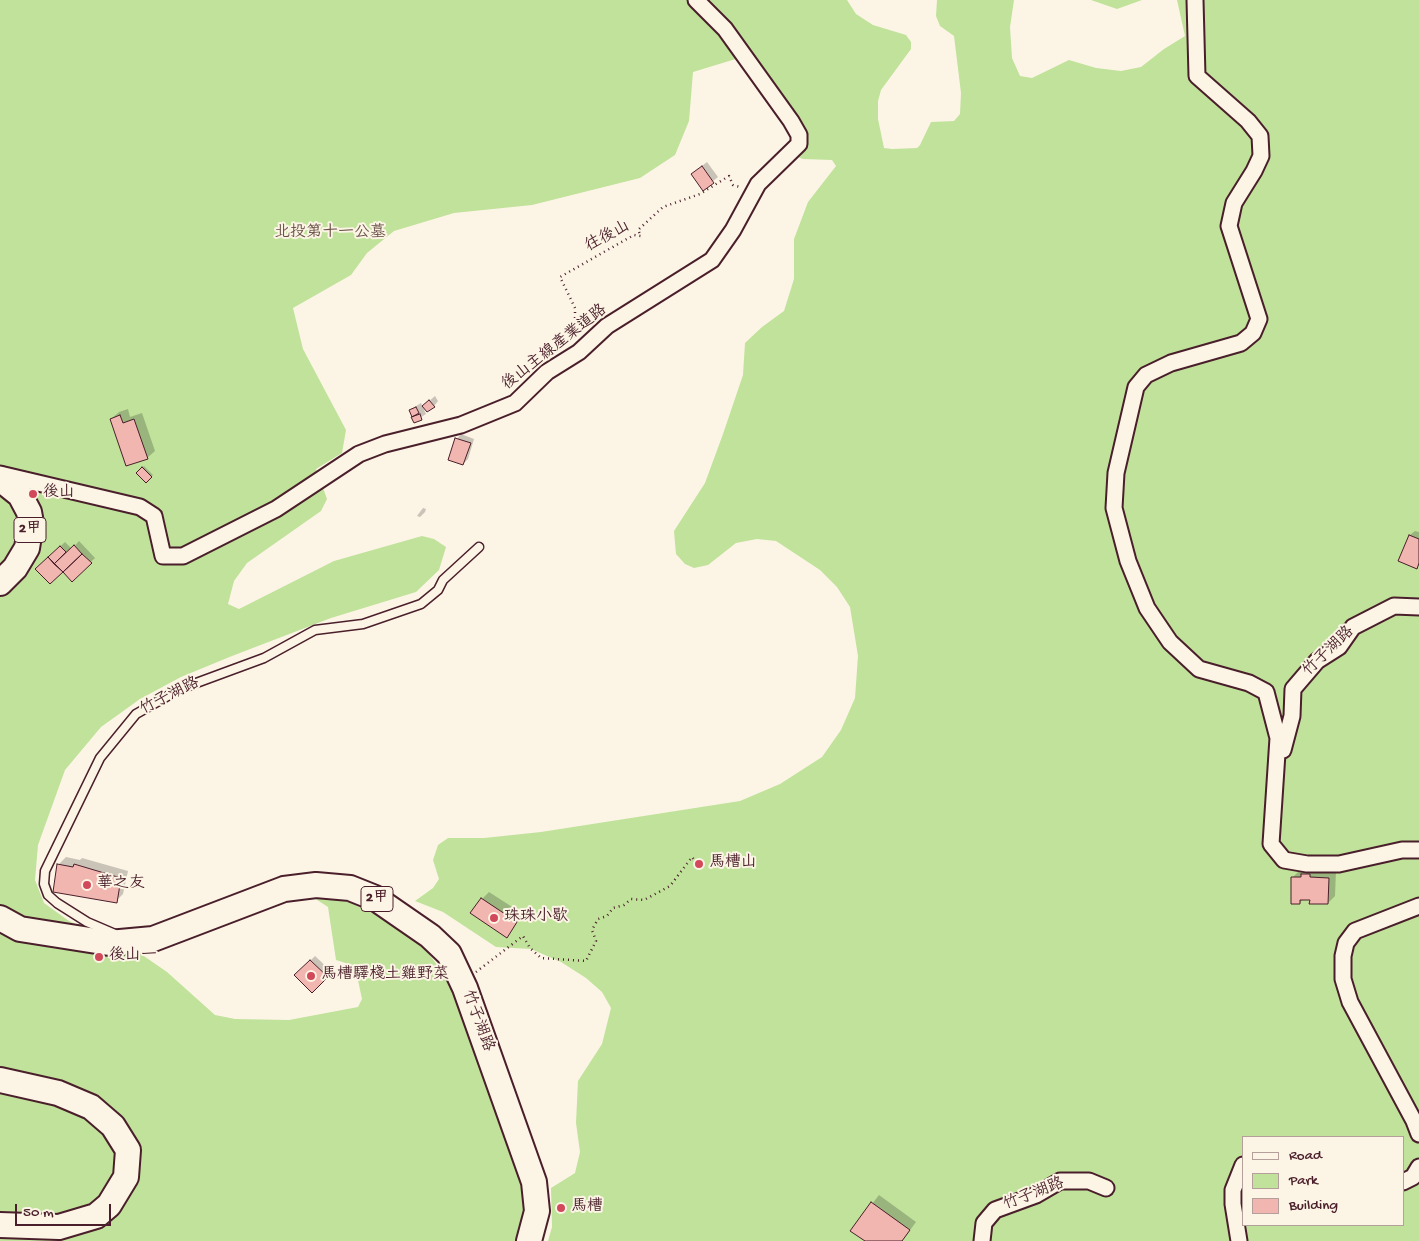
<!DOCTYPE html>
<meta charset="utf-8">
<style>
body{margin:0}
#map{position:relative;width:1419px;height:1241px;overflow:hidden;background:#fcf5e5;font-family:"Gochi Hand",sans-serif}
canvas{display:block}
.legend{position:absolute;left:1242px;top:1136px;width:162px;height:90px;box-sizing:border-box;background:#fcf5e5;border:1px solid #b59f9b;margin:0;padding:6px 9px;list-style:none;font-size:15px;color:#4a1f2b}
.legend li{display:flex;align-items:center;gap:10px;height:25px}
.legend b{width:25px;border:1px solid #b59f9b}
.scale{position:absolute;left:15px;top:1204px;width:96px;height:22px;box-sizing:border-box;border:2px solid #4a1f2b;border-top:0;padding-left:6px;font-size:15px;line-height:18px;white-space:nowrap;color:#4a1f2b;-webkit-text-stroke:4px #fcf5e5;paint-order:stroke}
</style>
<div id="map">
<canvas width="1419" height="1241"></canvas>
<ul class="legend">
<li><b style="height:6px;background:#fcf5e5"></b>Road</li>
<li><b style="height:14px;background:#c0e29b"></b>Park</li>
<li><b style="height:14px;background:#f1b6b0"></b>Building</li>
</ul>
<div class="scale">50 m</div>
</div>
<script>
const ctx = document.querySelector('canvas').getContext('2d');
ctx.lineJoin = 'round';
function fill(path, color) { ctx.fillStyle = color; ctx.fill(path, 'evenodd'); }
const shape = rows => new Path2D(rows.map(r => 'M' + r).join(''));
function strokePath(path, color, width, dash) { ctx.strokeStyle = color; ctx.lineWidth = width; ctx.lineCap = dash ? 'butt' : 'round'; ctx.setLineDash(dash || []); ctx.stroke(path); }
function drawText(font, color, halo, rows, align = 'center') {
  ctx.font = font + ' "Gochi Hand","LXGW WenKai TC",sans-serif'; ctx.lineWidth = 4; ctx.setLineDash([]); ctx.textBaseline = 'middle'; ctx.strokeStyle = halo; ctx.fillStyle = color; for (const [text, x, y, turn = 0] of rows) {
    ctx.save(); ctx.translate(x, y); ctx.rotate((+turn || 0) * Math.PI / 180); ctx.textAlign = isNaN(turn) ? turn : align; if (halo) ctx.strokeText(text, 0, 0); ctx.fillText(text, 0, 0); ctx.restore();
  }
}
const green = shape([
 [0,0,847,0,856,14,873,25,906,35,911,42,911,49,881,90,878,101,878,119,884,148,892,149,917,148,920,145,931,122,954,121,960,114,961,93,954,36,940,26,936,16,937,0,1014,0,1010,27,1012,58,1020,76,1032,78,1069,60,1096,68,1121,71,1141,67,1164,49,1185,36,1177,0,1419,0,1419,1241,548,1241,552,1227,551,1188,575,1173,580,1152,576,1123,578,1081,602,1044,611,1008,602,992,586,978,561,962,531,949,496,947,443,912,415,901,433,888,439,879,433,860,438,845,448,838,484,838,541,832,740,801,780,784,822,757,841,730,855,698,858,656,850,607,837,587,820,570,776,541,757,539,736,543,708,565,694,568,685,564,676,554,675,543,674,531,705,483,723,434,743,375,745,343,762,327,784,311,794,279,794,239,808,202,836,166,832,160,803,159,793,155,800,148,752,54,693,72,689,121,675,155,640,178,532,205,454,213,394,231,367,253,351,275,293,308,303,349,346,430,342,453,316,469,327,499,321,511,247,563,234,581,228,604,239,609,334,561,422,536,434,539,446,547,439,570,416,592,331,618,232,656,181,677,140,699,101,727,65,770,38,845,35,880,44,903,69,921,138,952,167,972,215,1015,235,1019,289,1020,358,1007,362,999,355,966,336,960,328,907,311,896,349,902,391,922,424,947,448,980,473,1042,526,1192,524,1216,517,1241,0,1241],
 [1243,1137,1403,1137,1403,1225,1243,1225],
 [1091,0,1142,0,1117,9]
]);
const shadow = shape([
 [707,162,718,177,703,189,697,170],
 [435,396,438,401,434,406,428,402],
 [421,403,426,414,415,421,410,410],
 [128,409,130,417,142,413,155,451,147,458,111,419,119,412],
 [461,434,474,439,468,459,463,464,457,439],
 [144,466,153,475,146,482,137,473],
 [423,508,426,509,425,512,420,517,417,516],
 [1415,531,1419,532,1419,565,1416,567,1400,561,1410,535],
 [79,541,95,558,72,580,63,571,37,569,65,542,72,549],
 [66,857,80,860,82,858,128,871,123,894,116,901,59,864],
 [1300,870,1336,871,1335,896,1328,903,1303,899,1300,903,1292,878],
 [489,892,523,914,506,936,482,899],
 [315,956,332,972,312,991,296,975],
 [879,1195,916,1222,902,1241,867,1241,852,1230]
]);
const building = shape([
 [702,166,714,183,703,191,691,174,702,166],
 [429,400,435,407,427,412,422,406,429,400],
 [416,407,419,413,412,417,409,410,416,407],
 [420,414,422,420,414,423,411,417,420,414],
 [120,415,123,423,134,419,148,459,126,466,110,419,120,415],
 [455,438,471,443,463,465,448,460,455,438],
 [142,467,152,477,146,483,136,473,142,467],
 [1409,535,1419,539,1419,563,1417,569,1398,561,1409,535],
 [74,545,82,554,63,572,54,564,74,545],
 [60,546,66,552,54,564,48,557,60,546],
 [82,554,92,563,72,582,63,572,82,554],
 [48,557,63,572,50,584,35,569,48,557],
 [57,864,73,867,74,864,121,878,117,903,53,892,57,864],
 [1301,874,1310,874,1310,877,1329,878,1328,904,1309,904,1310,900,1300,900,1300,904,1291,904,1291,877,1301,877,1301,874],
 [481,898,517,922,507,938,470,913,481,898],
 [310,960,328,977,312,993,294,975,310,960],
 [871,1202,910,1230,902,1241,865,1241,850,1231,871,1202]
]);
const path = shape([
 [575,338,575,308,560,277,618,244,634,235,641,236,638,230,663,207,700,194,729,176,733,185,740,187],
 [476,972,523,936,530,948,541,958,586,961,596,941,592,930,598,919,607,916,613,908,624,905,631,899,644,900,670,886,692,857,695,861]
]);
const lane = shape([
 [115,934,87,922,57,903,48,895,44,884,45,871,100,758,136,714,180,689,264,658,315,630,363,624,421,604,438,590,443,580,479,547]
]);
const street = shape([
 [1195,0,1197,76,1248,121,1260,136,1261,156,1254,171,1234,203,1229,226,1259,319,1253,333,1241,343,1171,363,1146,375,1136,387,1116,473,1114,508,1128,561,1147,608,1170,642,1199,669,1249,683,1266,692,1278,738,1271,844,1284,860,1307,864,1339,864,1402,850,1419,850],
 [0,474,140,507,154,516,163,556,183,556,276,509,359,454,385,444,461,425,515,403,547,372,579,352,607,326,712,260,733,230,758,184,799,144,799,135,791,121,725,29,696,0],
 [1283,750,1292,716,1293,689,1317,661,1339,647,1353,627,1394,606,1419,607],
 [1419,906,1355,931,1346,943,1343,956,1343,979,1350,1002,1414,1121,1419,1134],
 [1403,1182,1413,1177,1419,1167],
 [982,1241,984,1223,995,1210,1036,1195,1060,1181,1089,1181,1106,1188],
 [1239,1241,1233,1204,1233,1190,1243,1165]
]);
const primary = shape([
 [0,479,20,495,29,512,31,523,27,548,15,568,0,583],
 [0,918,20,929,109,943,153,939,284,889,316,885,350,888,375,898,430,936,449,954,465,988,534,1182,537,1211,529,1241],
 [0,1080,58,1093,91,1107,113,1126,128,1150,126,1177,109,1205,96,1216,59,1227,0,1225]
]);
const markers = [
 [33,494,5,"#d1495b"],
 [699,864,5,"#d1495b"],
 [87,885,5,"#d1495b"],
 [494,918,5,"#d1495b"],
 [99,957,5,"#d1495b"],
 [311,976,5,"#d1495b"],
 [561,1208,5,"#d1495b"]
];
const shields = [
 [30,530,32],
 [377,899,32]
];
const shieldNames = [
 ["2甲",30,530],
 ["2甲",377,899]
];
const parkNames = [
 ["北投第十一公墓",330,234]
];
const streetNames = [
 ["往後山",608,237,-28],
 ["後山主線產業道路",555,348,-38],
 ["竹子湖路",1329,652,-44],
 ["竹子湖路",170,697,-27],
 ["竹子湖路",477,1021,70],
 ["竹子湖路",1034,1195,-21]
];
const poiNames = [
 ["後山",43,494],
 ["馬槽山",709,864],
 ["華之友",97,885],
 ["珠珠小歇",504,918],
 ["後山一",109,957],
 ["馬槽驛棧土雞野菜",321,976],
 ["馬槽",571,1208]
];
fill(green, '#c0e29b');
fill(shadow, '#0003');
fill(building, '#f1b6b0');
strokePath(building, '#4a1f2b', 1);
strokePath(lane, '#4a1f2b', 11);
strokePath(street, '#4a1f2b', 19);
strokePath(primary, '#4a1f2b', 28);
strokePath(path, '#4a1f2b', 2.5, [1, 4]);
strokePath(lane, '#fcf5e5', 8);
strokePath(street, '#fcf5e5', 15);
strokePath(primary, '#fcf5e5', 24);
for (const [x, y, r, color] of markers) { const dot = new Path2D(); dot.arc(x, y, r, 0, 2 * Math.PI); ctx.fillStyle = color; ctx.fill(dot); strokePath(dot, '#fcf5e5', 2); }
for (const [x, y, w] of shields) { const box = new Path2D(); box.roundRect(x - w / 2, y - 12.5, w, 25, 4); ctx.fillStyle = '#fcf5e5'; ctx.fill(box); strokePath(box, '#4a1f2b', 1); }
drawText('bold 15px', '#4a1f2b', null, shieldNames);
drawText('16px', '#685047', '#fcf5e5', parkNames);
drawText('16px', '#4a1f2b', '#fcf5e5', streetNames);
drawText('16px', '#4a1f2b', '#fcf5e5', poiNames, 'left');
</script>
